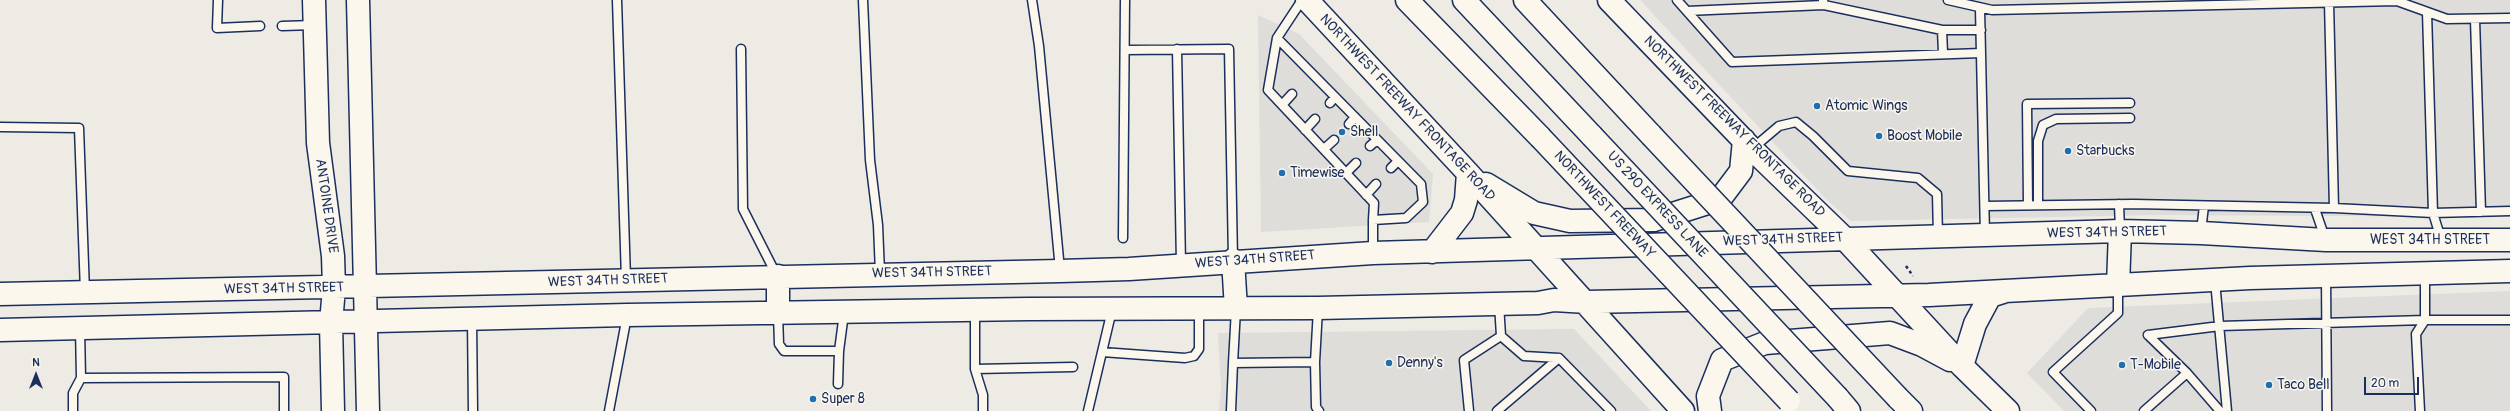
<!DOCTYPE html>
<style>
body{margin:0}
#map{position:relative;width:2510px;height:411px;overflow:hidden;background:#eeebe4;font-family:Pangolin,sans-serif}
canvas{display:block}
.north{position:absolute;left:16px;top:355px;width:40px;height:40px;-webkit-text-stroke:3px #fbf7ec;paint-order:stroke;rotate:0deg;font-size:11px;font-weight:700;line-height:16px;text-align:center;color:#1b2f5e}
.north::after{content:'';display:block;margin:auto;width:14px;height:18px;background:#1b2f5e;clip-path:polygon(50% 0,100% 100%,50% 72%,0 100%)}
.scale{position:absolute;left:2364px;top:377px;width:55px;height:18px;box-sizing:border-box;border:2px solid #1b2f5e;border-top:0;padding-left:5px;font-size:12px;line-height:14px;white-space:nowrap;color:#1b2f5e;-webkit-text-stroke:3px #fbf7ec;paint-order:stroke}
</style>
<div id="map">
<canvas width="2510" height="411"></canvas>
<div class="north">N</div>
<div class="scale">20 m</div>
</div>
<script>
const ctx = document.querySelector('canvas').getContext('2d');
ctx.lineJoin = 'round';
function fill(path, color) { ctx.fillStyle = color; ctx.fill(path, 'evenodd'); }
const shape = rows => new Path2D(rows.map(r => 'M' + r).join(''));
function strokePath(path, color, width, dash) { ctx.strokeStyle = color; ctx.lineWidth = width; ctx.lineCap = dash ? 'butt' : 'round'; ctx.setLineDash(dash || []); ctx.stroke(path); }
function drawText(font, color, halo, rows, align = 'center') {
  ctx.font = font + ' Pangolin,sans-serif'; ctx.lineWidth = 3; ctx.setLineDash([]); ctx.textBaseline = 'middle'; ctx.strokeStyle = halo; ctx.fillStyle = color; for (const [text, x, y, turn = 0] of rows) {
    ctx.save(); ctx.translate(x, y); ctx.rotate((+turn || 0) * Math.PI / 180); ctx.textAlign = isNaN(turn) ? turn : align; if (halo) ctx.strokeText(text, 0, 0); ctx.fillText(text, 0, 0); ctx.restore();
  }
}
const built = shape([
 [1640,0,2510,0,2510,217,2155,215,1851,221,1825,198],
 [1258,15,1299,34,1433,174,1429,222,1261,232],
 [2510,291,2510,411,2064,411,2027,373,2088,308],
 [1574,329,1651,411,1219,411,1221,387,1218,333]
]);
const path = shape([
 [1906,266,1913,276]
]);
const lane = shape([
 [218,0,217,28,260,26],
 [617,0,626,279],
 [863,0,870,160,878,225,880,273],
 [1032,0,1039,46,1060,270],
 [1302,0,1277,38,1268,90,1374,203,1373,220],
 [1677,0,1732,62,1981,53],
 [1823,0,1824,5,1942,30,1943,53],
 [1948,0,1992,10,2397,1,2447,19,2510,18],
 [1980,9,1985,235],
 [1687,11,1824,5],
 [2427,12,2433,213,2441,239],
 [2475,19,2481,212],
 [282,26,314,25],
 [1942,30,1981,30],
 [1277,38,1421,184,1423,202,1406,218,1373,220,1373,252],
 [741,49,743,209,777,276],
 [1177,49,1181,264],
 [1125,50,1229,49,1233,259],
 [1330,103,1335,97],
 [1282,105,1292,94],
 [1349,124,1355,117],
 [0,127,79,128,85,292],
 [1305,130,1315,119],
 [1370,146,1377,140],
 [1753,148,1779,126,1796,122,1813,136,1848,171,1918,178,1937,194,1938,236],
 [1324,149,1334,140],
 [1391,168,1398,161],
 [1346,173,1356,163],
 [1366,195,1376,184],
 [2119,204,2120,230],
 [2028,205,2027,104,2130,103],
 [2038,205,2038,141,2043,125,2056,119,2130,118],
 [1985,206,2133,204,2334,208,2329,2],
 [2334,208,2433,213,2510,211],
 [2315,209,2325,238],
 [2201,231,2204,206],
 [1123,238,1125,0],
 [2326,276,2327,411],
 [2215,281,2227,411],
 [1499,304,1501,336,1524,356,1559,358,1611,411],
 [1236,309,1233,363,1315,362,1318,309],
 [975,311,975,369,983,395,983,411],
 [778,314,779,344,784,351,839,351],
 [472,320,473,411],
 [2148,335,2220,326,2425,320,2510,320],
 [2148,335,2187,373,2220,411],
 [1102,352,1185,358,1194,356,1199,349,1199,309],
 [1315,362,1316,407,1319,411],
 [975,369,1073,367],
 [81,378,284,377,284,411],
 [838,384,839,351,844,313],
 [73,411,73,393,81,378,80,328],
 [609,411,627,316],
 [1088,411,1112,310],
 [1231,411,1233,363],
 [1469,411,1464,360,1501,336],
 [1497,411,1559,358],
 [2091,411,2053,372,2118,313,2118,287],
 [2144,411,2187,373],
 [2420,411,2416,334,2425,320,2425,274]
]);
const secondary = shape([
 [314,0,318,143,333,256,334,288,331,323,333,411],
 [358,0,368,411],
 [1307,0,1468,173,1683,411],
 [1609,0,1752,149,1843,237,1962,366,2008,411],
 [1486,184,1534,213,1570,221,1654,220,1720,199,1741,171,1744,140],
 [1432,252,1462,213,1466,200,1468,173],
 [1233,260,1236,309],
 [778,276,778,313],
 [2118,286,2120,231],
 [0,294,1060,271,1129,269,1373,253,2120,231,2201,233,2326,240,2510,240],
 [0,330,627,315,1028,309,1318,308,1538,303,1554,300,1587,302,1929,295,2250,278,2510,271],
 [1962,366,1975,324,1990,296,2006,291],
 [1710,411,1708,396,1722,360,1765,343,1890,333,1922,345,1950,360]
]);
const highway = shape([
 [1407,0,1540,137],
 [1464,0,1592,136],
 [1525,0,1651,135],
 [1838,398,1849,411],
 [1898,398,1911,411]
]);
const highwayBridge = shape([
 [1651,135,1898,398],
 [1592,136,1838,398],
 [1540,137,1789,401]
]);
const markers = [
 [1817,106,4,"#1f6fb2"],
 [1342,132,4,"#1f6fb2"],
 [1879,136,4,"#1f6fb2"],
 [2068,151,4,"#1f6fb2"],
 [1282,173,4,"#1f6fb2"],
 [1389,363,4,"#1f6fb2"],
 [2122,365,4,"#1f6fb2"],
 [2269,385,4,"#1f6fb2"],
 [813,399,4,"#1f6fb2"]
];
const poiNames = [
 ["Atomic Wings",1825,106],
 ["Shell",1350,132],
 ["Boost Mobile",1887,136],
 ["Starbucks",2076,151],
 ["Timewise",1290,173],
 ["Denny's",1397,363],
 ["T-Mobile",2130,365],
 ["Taco Bell",2277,385],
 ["Super 8",821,399]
];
const streetNames = [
 ["NORTHWEST FREEWAY FRONTAGE ROAD",1407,108,47],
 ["NORTHWEST FREEWAY FRONTAGE ROAD",1734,127,45],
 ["NORTHWEST FREEWAY",1604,205,47],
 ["US 290 EXPRESS LANE",1657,205,47],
 ["ANTOINE DRIVE",326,206,82],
 ["WEST 34TH STREET",2107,233,-1],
 ["WEST 34TH STREET",1783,240,-2],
 ["WEST 34TH STREET",2430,240],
 ["WEST 34TH STREET",1255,260,-4],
 ["WEST 34TH STREET",932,273,-1],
 ["WEST 34TH STREET",608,281,-2],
 ["WEST 34TH STREET",284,289,-1]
];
fill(built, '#deddda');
strokePath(lane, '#1b2f5e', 11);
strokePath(secondary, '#1b2f5e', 25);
strokePath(highway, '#1b2f5e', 25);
strokePath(path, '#1b2f5e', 2.5, [3, 3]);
strokePath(lane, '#fbf7ec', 8);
strokePath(secondary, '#fbf7ec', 22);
strokePath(highway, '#fbf7ec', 22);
strokePath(highwayBridge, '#1b2f5e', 25, []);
strokePath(highwayBridge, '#fbf7ec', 22);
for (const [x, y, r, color] of markers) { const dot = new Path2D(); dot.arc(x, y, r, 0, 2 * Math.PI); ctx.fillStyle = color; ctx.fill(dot); strokePath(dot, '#fbf7ec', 1.5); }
drawText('14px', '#1b2f5e', '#fbf7ec', poiNames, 'left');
drawText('14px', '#1b2f5e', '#fbf7ec', streetNames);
</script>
